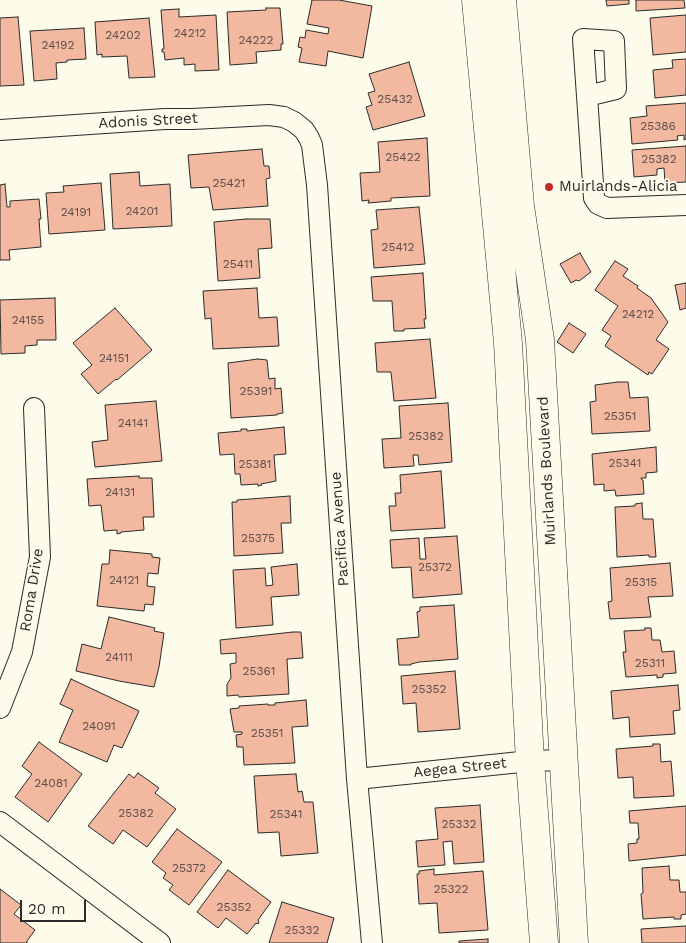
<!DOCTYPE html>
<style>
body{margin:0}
#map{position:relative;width:686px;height:943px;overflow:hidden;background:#fdfbea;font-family:"Work Sans",sans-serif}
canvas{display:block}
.scale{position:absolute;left:20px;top:900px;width:66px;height:22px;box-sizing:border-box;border:2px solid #2b2b2b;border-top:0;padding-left:6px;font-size:15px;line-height:18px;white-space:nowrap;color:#2b2b2b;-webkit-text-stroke:4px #fdfbea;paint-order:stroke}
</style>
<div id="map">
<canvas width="686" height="943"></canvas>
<div class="scale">20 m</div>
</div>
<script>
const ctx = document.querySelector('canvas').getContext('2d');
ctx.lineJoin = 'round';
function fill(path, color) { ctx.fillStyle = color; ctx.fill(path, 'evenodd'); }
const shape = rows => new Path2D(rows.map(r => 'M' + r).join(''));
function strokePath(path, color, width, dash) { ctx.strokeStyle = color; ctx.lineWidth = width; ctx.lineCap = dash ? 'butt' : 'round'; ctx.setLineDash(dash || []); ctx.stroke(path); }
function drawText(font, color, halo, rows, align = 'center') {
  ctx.font = font + ' "Work Sans",sans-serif'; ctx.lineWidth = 4; ctx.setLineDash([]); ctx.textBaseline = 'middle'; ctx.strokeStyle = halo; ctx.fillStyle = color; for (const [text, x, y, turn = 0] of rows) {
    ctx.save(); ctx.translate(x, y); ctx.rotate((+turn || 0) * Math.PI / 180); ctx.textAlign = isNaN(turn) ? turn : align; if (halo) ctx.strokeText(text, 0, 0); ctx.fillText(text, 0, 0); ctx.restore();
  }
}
const building = shape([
 [312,0,339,0,372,6,363,58,328,51,326,66,299,62,302,48,298,47,300,37,305,38,306,30,328,34,329,28,307,24,312,0],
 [606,0,629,0,629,4,607,6,606,0],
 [636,0,684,0,685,8,636,11,636,0],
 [266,8,280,8,283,44,281,44,281,50,256,52,257,63,230,65,227,12,266,10,266,8],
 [179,9,179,17,216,15,219,70,195,71,195,64,184,65,184,58,165,60,164,52,162,52,162,49,164,49,161,10,179,9],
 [686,15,686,52,653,55,650,18,686,15],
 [18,17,24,85,0,86,0,18,18,17],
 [149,18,155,77,129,78,127,56,102,57,102,54,97,55,95,22,149,18],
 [84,28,86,59,67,60,67,62,56,63,57,79,34,81,30,31,84,28],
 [686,59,686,95,655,98,653,70,673,68,672,60,686,59],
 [409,62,425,116,373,130,366,107,372,105,368,93,375,91,369,74,409,62],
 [686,103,686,139,684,140,684,135,677,136,678,140,632,144,630,118,647,116,646,106,686,103],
 [427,138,430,196,391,198,391,201,368,203,369,200,362,201,360,173,380,172,378,142,427,138],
 [686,146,686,182,665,183,664,168,657,169,657,175,634,177,632,150,686,146],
 [262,149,264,166,269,166,270,178,266,179,268,206,213,210,209,187,191,188,188,155,262,149],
 [139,172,140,186,170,184,172,226,113,229,110,174,139,172],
 [101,183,105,230,49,234,46,193,64,192,63,186,101,183],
 [5,184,7,207,10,207,10,201,39,199,41,219,39,219,41,247,9,250,10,260,0,260,0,185,5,184],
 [419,207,425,264,374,268,371,230,378,229,376,210,419,207],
 [246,219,270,219,272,248,258,249,260,278,218,281,214,222,246,219],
 [580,253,591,272,579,281,576,280,571,283,560,264,580,253],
 [615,261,628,269,623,276,638,286,637,288,651,298,668,322,656,340,669,349,652,374,649,372,648,375,605,346,611,336,602,330,618,306,595,290,615,261],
 [423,273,426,319,424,319,425,328,404,329,404,331,394,331,392,301,373,301,371,277,423,273],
 [686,283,686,308,680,310,675,285,686,283],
 [257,288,259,318,277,317,279,346,213,349,211,318,205,319,203,291,257,288],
 [55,298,56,340,37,340,37,345,25,346,25,353,1,354,0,300,55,298],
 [115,308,152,350,117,380,116,379,98,394,81,374,92,365,73,343,115,308],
 [569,323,586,334,573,353,557,342,569,323],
 [430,339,436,398,394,401,391,372,377,372,375,343,430,339],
 [258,359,267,360,269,379,275,378,275,389,281,388,283,413,277,414,277,415,231,418,228,363,258,359],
 [618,382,628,382,630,398,648,397,650,431,592,434,590,402,596,401,595,385,618,382],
 [156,401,162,461,95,467,92,442,108,440,105,405,156,401],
 [448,403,452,462,419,465,418,455,413,455,414,466,384,468,382,439,401,438,399,406,448,403],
 [284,427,286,454,274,455,276,481,261,484,262,485,258,486,258,484,241,485,240,474,235,474,234,454,220,455,218,433,241,431,241,429,247,429,247,431,284,427],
 [656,447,657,472,646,473,646,478,641,478,642,480,643,480,644,494,616,496,615,490,604,491,604,484,594,485,592,454,656,447],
 [441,471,445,528,391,531,389,506,396,506,395,493,401,493,400,475,441,471],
 [139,476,139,478,152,478,154,517,143,517,144,530,121,532,121,533,117,534,117,530,104,531,101,505,89,506,87,479,139,476],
 [290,496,291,523,281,523,283,553,234,556,232,502,237,502,237,500,290,496],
 [642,503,643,519,653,519,656,557,649,557,649,555,617,557,615,507,635,506,635,504,642,503],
 [457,536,462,594,413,598,411,567,392,568,390,540,419,538,420,559,426,559,424,538,457,536],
 [110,550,152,554,152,557,160,558,158,574,148,573,147,586,155,587,153,605,145,604,144,611,97,606,102,564,109,564,110,550],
 [670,563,673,596,648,597,651,617,610,619,608,602,612,601,610,568,670,563],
 [297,564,299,595,271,597,273,625,236,628,233,570,265,568,266,586,273,585,271,567,297,564],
 [454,605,458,659,419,662,411,664,411,665,399,665,397,639,419,637,417,612,420,611,420,607,454,605],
 [109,617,155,628,154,631,164,633,159,667,154,687,119,681,76,671,82,644,101,649,109,617],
 [645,628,651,628,652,640,660,640,662,652,674,651,676,673,663,674,663,677,657,678,657,675,626,677,623,652,626,652,624,631,645,630,645,628],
 [293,632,301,632,303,658,287,659,289,694,239,697,238,695,227,696,227,684,231,678,230,664,236,663,236,653,221,654,220,640,293,632],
 [455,671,460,729,418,732,416,703,403,704,401,676,455,671],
 [71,679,139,711,122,748,114,745,107,762,59,742,73,710,60,704,71,679],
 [678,685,680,710,673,711,675,734,630,737,629,717,613,719,611,691,678,685],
 [306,700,308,726,292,727,295,763,244,765,243,747,237,747,236,735,242,734,242,732,234,732,230,709,239,708,239,706,268,704,268,705,275,705,275,703,306,700],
 [39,742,82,774,48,822,15,797,32,774,22,766,39,742],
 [653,744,660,744,661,762,671,761,674,796,634,798,633,777,618,778,616,749,653,746,653,744],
 [138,773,159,788,155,793,176,809,147,847,123,830,113,844,88,826,129,774,134,778,138,773],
 [296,774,298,792,302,791,304,802,313,802,318,853,281,856,279,832,258,833,254,776,296,774],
 [480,805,484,862,454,864,452,841,443,842,445,865,418,867,416,841,438,839,435,808,480,805],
 [686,806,686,855,629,861,628,844,637,843,637,839,639,839,638,823,630,823,629,811,686,806],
 [177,829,222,862,189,905,169,890,173,885,163,878,166,873,152,862,177,829],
 [669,866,670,880,679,880,680,892,686,892,686,914,681,915,681,919,674,919,674,917,643,919,641,894,643,893,642,868,669,866],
 [434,869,434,875,483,871,488,930,439,933,437,903,419,904,417,874,419,874,419,871,434,869],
 [228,870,271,902,258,920,259,922,258,924,256,923,247,934,226,918,218,928,197,912,228,870],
 [0,889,21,905,14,914,35,930,27,941,27,943,0,943,0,889],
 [282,902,334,918,327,943,269,943,282,902],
 [686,926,686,943,642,943,641,929,686,926],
 [488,939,488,943,459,943,459,941,488,939]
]);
const minor = shape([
 [587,96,616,89,614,41,583,39,587,96,594,198,598,204,607,208,686,205],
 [0,130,165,119,192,119,269,115,284,117,294,122,304,130,309,138,312,145,317,185,357,779,372,943],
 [0,708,22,652,40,557,34,408],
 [357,779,530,761,563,760],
 [0,822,160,943]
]);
const secondary = shape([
 [476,0,508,343,530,761,544,943],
 [502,0,520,206,540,340,574,943]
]);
const markers = [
 [549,187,5,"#c62828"]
];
const numberNames = [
 ["24212",190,33],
 ["24202",123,35],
 ["24222",256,40],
 ["24192",58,45],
 ["25432",395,99],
 ["25386",658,126],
 ["25422",403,157],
 ["25382",659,159],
 ["25421",229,183],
 ["24201",142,211],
 ["24191",76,212],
 ["25412",398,247],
 ["25411",238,264],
 ["24212",638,314],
 ["24155",28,320],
 ["24151",114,358],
 ["25391",256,391],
 ["25351",620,416],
 ["24141",133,423],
 ["25382",426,436],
 ["25341",625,463],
 ["25381",255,464],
 ["24131",120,492],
 ["25375",258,538],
 ["25372",435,567],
 ["24121",124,580],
 ["25315",641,582],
 ["24111",119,657],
 ["25311",650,663],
 ["25361",259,671],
 ["25352",429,689],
 ["24091",99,726],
 ["25351",267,733],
 ["24081",51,783],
 ["25382",136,813],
 ["25341",286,814],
 ["25332",459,824],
 ["25372",189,868],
 ["25322",451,889],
 ["25352",234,907],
 ["25332",302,930]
];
const streetNames = [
 ["Adonis Street",148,121,-3],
 ["Muirlands Boulevard",547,471,-93],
 ["Pacifica Avenue",340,529,-94],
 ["Roma Drive",32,590,-81],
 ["Aegea Street",460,768,-6]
];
const poiNames = [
 ["Muirlands-Alicia",559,187]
];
fill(building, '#f2b8a0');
strokePath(building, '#2b2b2b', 1);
strokePath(minor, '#2b2b2b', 22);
strokePath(secondary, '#2b2b2b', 29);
strokePath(minor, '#fdfbea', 20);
strokePath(secondary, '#fdfbea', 28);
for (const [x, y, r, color] of markers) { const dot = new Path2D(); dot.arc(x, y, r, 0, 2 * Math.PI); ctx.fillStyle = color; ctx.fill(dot); strokePath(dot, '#fdfbea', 2); }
drawText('12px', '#5d4e48', null, numberNames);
drawText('15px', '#2b2b2b', '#fdfbea', streetNames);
drawText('15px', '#2b2b2b', '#fdfbea', poiNames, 'left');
</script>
